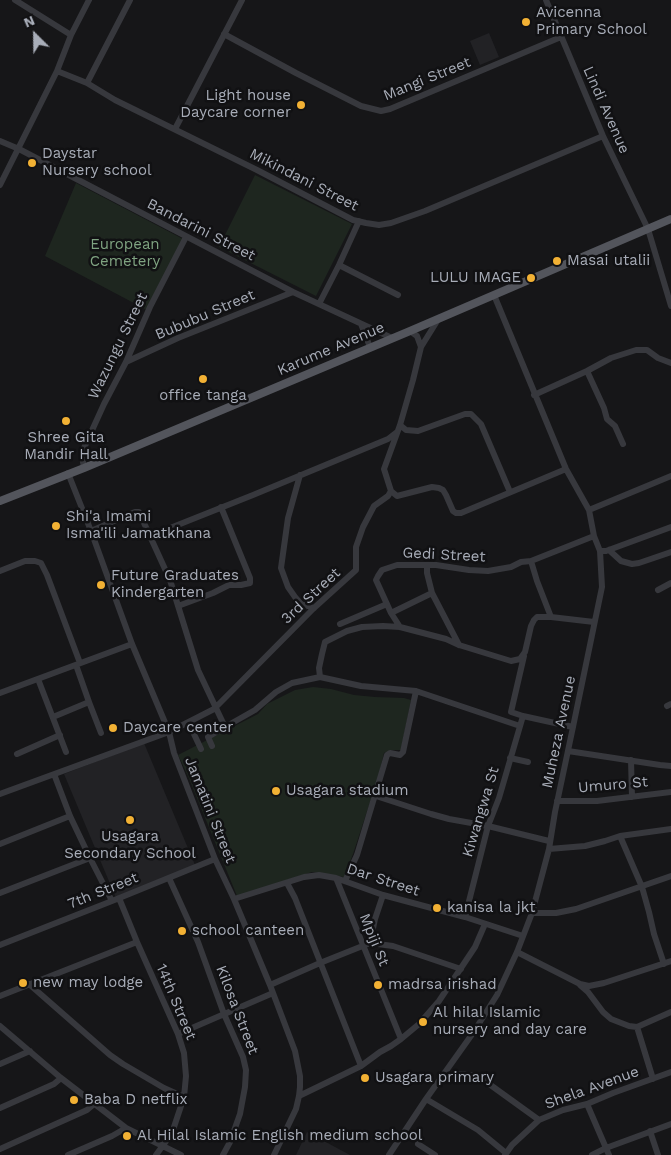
<!DOCTYPE html>
<style>
body{margin:0}
#map{position:relative;width:671px;height:1155px;overflow:hidden;background:#161618;font-family:"Work Sans",sans-serif}
canvas{display:block}
.north{position:absolute;left:10px;top:10px;width:50px;height:50px;-webkit-text-stroke:4px #111113;paint-order:stroke;rotate:337deg;font-size:14px;font-weight:700;line-height:20px;text-align:center;color:#a8adb8}
.north::after{content:'';display:block;margin:auto;width:18px;height:22px;background:#a8adb8;clip-path:polygon(50% 0,100% 100%,50% 72%,0 100%)}
</style>
<div id="map">
<canvas width="671" height="1155"></canvas>
<div class="north">N</div>
</div>
<script>
const ctx = document.querySelector('canvas').getContext('2d');
ctx.lineJoin = 'round';
function fill(path, color) { ctx.fillStyle = color; ctx.fill(path, 'evenodd'); }
const shape = rows => new Path2D(rows.map(r => 'M' + r).join(''));
function strokePath(path, color, width, dash) { ctx.strokeStyle = color; ctx.lineWidth = width; ctx.lineCap = dash ? 'butt' : 'round'; ctx.setLineDash(dash || []); ctx.stroke(path); }
function drawText(font, color, halo, rows, align = 'center') {
  ctx.font = font + ' "Work Sans",sans-serif'; ctx.lineWidth = 5; ctx.setLineDash([]); ctx.textBaseline = 'middle'; ctx.strokeStyle = halo; ctx.fillStyle = color; for (const [text, x, y, turn = 0] of rows) {
    ctx.save(); ctx.translate(x, y); ctx.rotate((+turn || 0) * Math.PI / 180); ctx.textAlign = isNaN(turn) ? turn : align; if (halo) ctx.strokeText(text, 0, 0); ctx.fillText(text, 0, 0); ctx.restore();
  }
}
const built = shape([
 [489,33,499,57,480,65,470,41],
 [144,743,195,865,116,898,64,774],
 [307,1132,350,1155,296,1155]
]);
const green = shape([
 [255,175,352,224,316,296,219,247],
 [76,183,183,239,147,310,45,256],
 [313,687,331,689,354,695,375,697,404,698,411,700,401,750,391,750,384,753,378,778,353,854,344,877,312,872,237,896,188,776,178,755,258,714,267,704,295,690]
]);
const minor = shape([
 [15,0,71,35],
 [546,0,603,136,648,229,671,306],
 [224,34,296,73,361,106,381,111,390,109,561,37],
 [57,71,87,83,115,100,257,170,353,220,366,223,379,225,391,223,425,211,603,136],
 [87,83,130,0],
 [175,129,242,0],
 [0,141,19,149,293,292,392,338],
 [0,185,57,71,71,35,89,0],
 [339,265,398,295],
 [319,304,339,265,359,221],
 [361,324,370,347],
 [410,331,417,336,421,347],
 [126,362,178,338,293,292],
 [587,371,604,408,607,419,615,426,623,444],
 [534,395,587,371,611,358,636,350,647,350,658,358,671,363],
 [400,425,406,430,418,431,465,414,471,414,481,424,510,492],
 [84,468,82,456,84,448,104,404,126,362,150,307,186,237],
 [68,473,91,531,132,644,169,732,174,753,215,859,234,899,270,985,295,1051,300,1076,300,1087,299,1096,296,1109,274,1155],
 [300,475,288,518,281,568,288,587,295,597,301,604,314,608],
 [391,491,397,496,432,487,439,488,443,490,446,495,453,511,456,513,461,513,566,469],
 [589,510,671,476],
 [91,531,135,512,139,512,170,580,198,670,216,708],
 [150,536,253,495,388,439,397,432],
 [609,550,621,561,632,564,639,563,671,552],
 [600,551,606,551,671,527],
 [531,561,537,581,551,617],
 [427,565,427,573,432,593,459,645],
 [0,571,25,561,35,561,41,563,47,575,80,663],
 [658,590,671,583],
 [178,606,213,593,229,585,241,585,250,583,250,578,221,507],
 [391,613,432,593],
 [340,624,387,604],
 [400,627,391,613,376,580,378,576,382,570,397,565,436,565,469,570,488,571,511,567,521,562,531,561,594,536],
 [524,656,511,712,523,716,573,727],
 [76,665,89,702,101,733],
 [320,677,319,668,322,654,325,642,347,631,362,627,383,626,400,627,446,639,459,645,511,661,520,659,525,652,531,626,534,620,537,617,551,617,594,622],
 [38,679,66,752],
 [0,693,132,644],
 [667,706,671,704],
 [215,708,314,608,356,570,356,547,363,527,374,506,388,496,391,491,384,469,400,425,413,380,421,347,439,318],
 [53,717,89,702],
 [193,732,201,749],
 [212,746,208,737,225,727],
 [568,751,660,765,671,766],
 [17,754,60,735],
 [510,758,528,762],
 [631,760,632,797],
 [54,774,70,816,90,858,112,901],
 [0,794,169,732,216,708,225,727,255,710,276,692,292,683,320,677,361,686,416,691,520,726],
 [376,796,431,814,449,819,488,826,549,841],
 [557,801,597,801,671,792],
 [620,836,642,887,649,912,654,934,664,964],
 [0,844,70,816],
 [549,849,585,846,605,841,620,836,671,829],
 [169,878,198,942,224,1014,243,1057,246,1070,245,1087,240,1114,230,1142,223,1155],
 [336,878,401,1039],
 [345,881,357,855,387,755,390,753,400,755,403,752,416,691],
 [287,883,295,898,361,1066],
 [0,893,90,858],
 [119,898,137,942,178,1034,184,1053,186,1076,184,1097,172,1133,156,1155],
 [234,899,304,877,319,875,336,878,383,895,465,917,523,936],
 [532,913,556,913,576,909,671,876],
 [465,917,488,826,499,798,523,716],
 [370,943,375,919,383,895],
 [0,945,112,901,215,859],
 [517,952,580,984,589,986,604,983,671,961],
 [29,984,110,1055,123,1064,164,1088,184,1097],
 [270,985,320,963,370,943,393,946,461,969],
 [580,985,588,992,603,1012,611,1019,629,1026,637,1027,671,1012],
 [0,996,137,942],
 [0,1026,61,1078,126,1128,181,1155],
 [637,1027,653,1079],
 [178,1034,273,993],
 [0,1064,30,1051],
 [443,1076,458,1074,478,1076,539,1120],
 [299,1096,361,1066,380,1052,391,1046,401,1039,419,1024,439,1001,475,947,485,924],
 [426,1099,478,1130,506,1153],
 [587,1104,609,1155],
 [0,1108,54,1084,61,1078],
 [650,1131,658,1155],
 [418,1144,435,1155],
 [0,1149,87,1110,94,1104],
 [68,1155,112,1136,126,1128],
 [389,1155,426,1099,473,1033,497,995,517,952,532,913,549,849,555,812,573,727,602,587,600,551,594,536,589,510,566,469,494,295],
 [505,1155,512,1145,539,1120,563,1110,587,1104,613,1093,671,1072],
 [592,1155,606,1148,671,1124]
]);
const major = shape([
 [0,501,84,468,410,331,671,219]
]);
const markers = [
 [526,22,5,"#f2b134"],
 [301,105,5,"#f2b134"],
 [32,163,5,"#f2b134"],
 [557,261,5,"#f2b134"],
 [531,278,5,"#f2b134"],
 [203,379,5,"#f2b134"],
 [66,421,5,"#f2b134"],
 [56,526,5,"#f2b134"],
 [101,585,5,"#f2b134"],
 [113,728,5,"#f2b134"],
 [276,791,5,"#f2b134"],
 [130,820,5,"#f2b134"],
 [437,908,5,"#f2b134"],
 [182,931,5,"#f2b134"],
 [23,983,5,"#f2b134"],
 [378,985,5,"#f2b134"],
 [423,1022,5,"#f2b134"],
 [365,1078,5,"#f2b134"],
 [74,1100,5,"#f2b134"],
 [127,1136,5,"#f2b134"]
];
const poiNames = [
 ["Avicenna",536,13],
 ["Primary School",536,30],
 ["Light house",291,96,"right"],
 ["Daycare corner",291,113,"right"],
 ["Daystar",42,154],
 ["Nursery school",42,171],
 ["Masai utalii",567,261],
 ["LULU IMAGE",521,278,"right"],
 ["office tanga",203,396,"center"],
 ["Shree Gita",66,438,"center"],
 ["Mandir Hall",66,455,"center"],
 ["Shi'a Imami",66,517],
 ["Isma'ili Jamatkhana",66,534],
 ["Future Graduates",111,576],
 ["Kindergarten",111,593],
 ["Daycare center",123,728],
 ["Usagara stadium",286,791],
 ["Usagara",130,837,"center"],
 ["Secondary School",130,854,"center"],
 ["kanisa la jkt",447,908],
 ["school canteen",192,931],
 ["new may lodge",33,983],
 ["madrsa irishad",388,985],
 ["Al hilal Islamic",433,1013],
 ["nursery and day care",433,1030],
 ["Usagara primary",375,1078],
 ["Baba D netflix",84,1100],
 ["Al Hilal Islamic English medium school",137,1136]
];
const streetNames = [
 ["Mangi Street",427,79,-22],
 ["Lindi Avenue",606,110,66],
 ["Mikindani Street",304,180,27],
 ["Bandarini Street",201,230,27],
 ["Bububu Street",205,315,-23],
 ["Wazungu Street",118,346,-64],
 ["Karume Avenue",331,349,-23],
 ["Gedi Street",444,555,3],
 ["3rd Street",311,596,-43],
 ["Muheza Avenue",559,732,-78],
 ["Umuro St",613,785,-5],
 ["Jamatini Street",210,810,68],
 ["Kiwangwa St",481,812,-73],
 ["Dar Street",383,880,18],
 ["7th Street",103,891,-22],
 ["Mpiji St",374,940,68],
 ["14th Street",176,1002,67],
 ["Kilosa Street",237,1010,69],
 ["Shela Avenue",592,1088,-20]
];
const parkNames = [
 ["European",125,245],
 ["Cemetery",125,262]
];
fill(built, '#222225');
fill(green, '#1e261f');
strokePath(minor, '#37383d', 6);
strokePath(major, '#53555c', 8);
for (const [x, y, r, color] of markers) { const dot = new Path2D(); dot.arc(x, y, r, 0, 2 * Math.PI); ctx.fillStyle = color; ctx.fill(dot); strokePath(dot, '#111113', 2); }
drawText('15px', '#a8adb8', '#111113', poiNames, 'left');
drawText('15px', '#a8adb8', '#111113', streetNames);
drawText('15px', '#7fa381', '#111113', parkNames);
</script>
